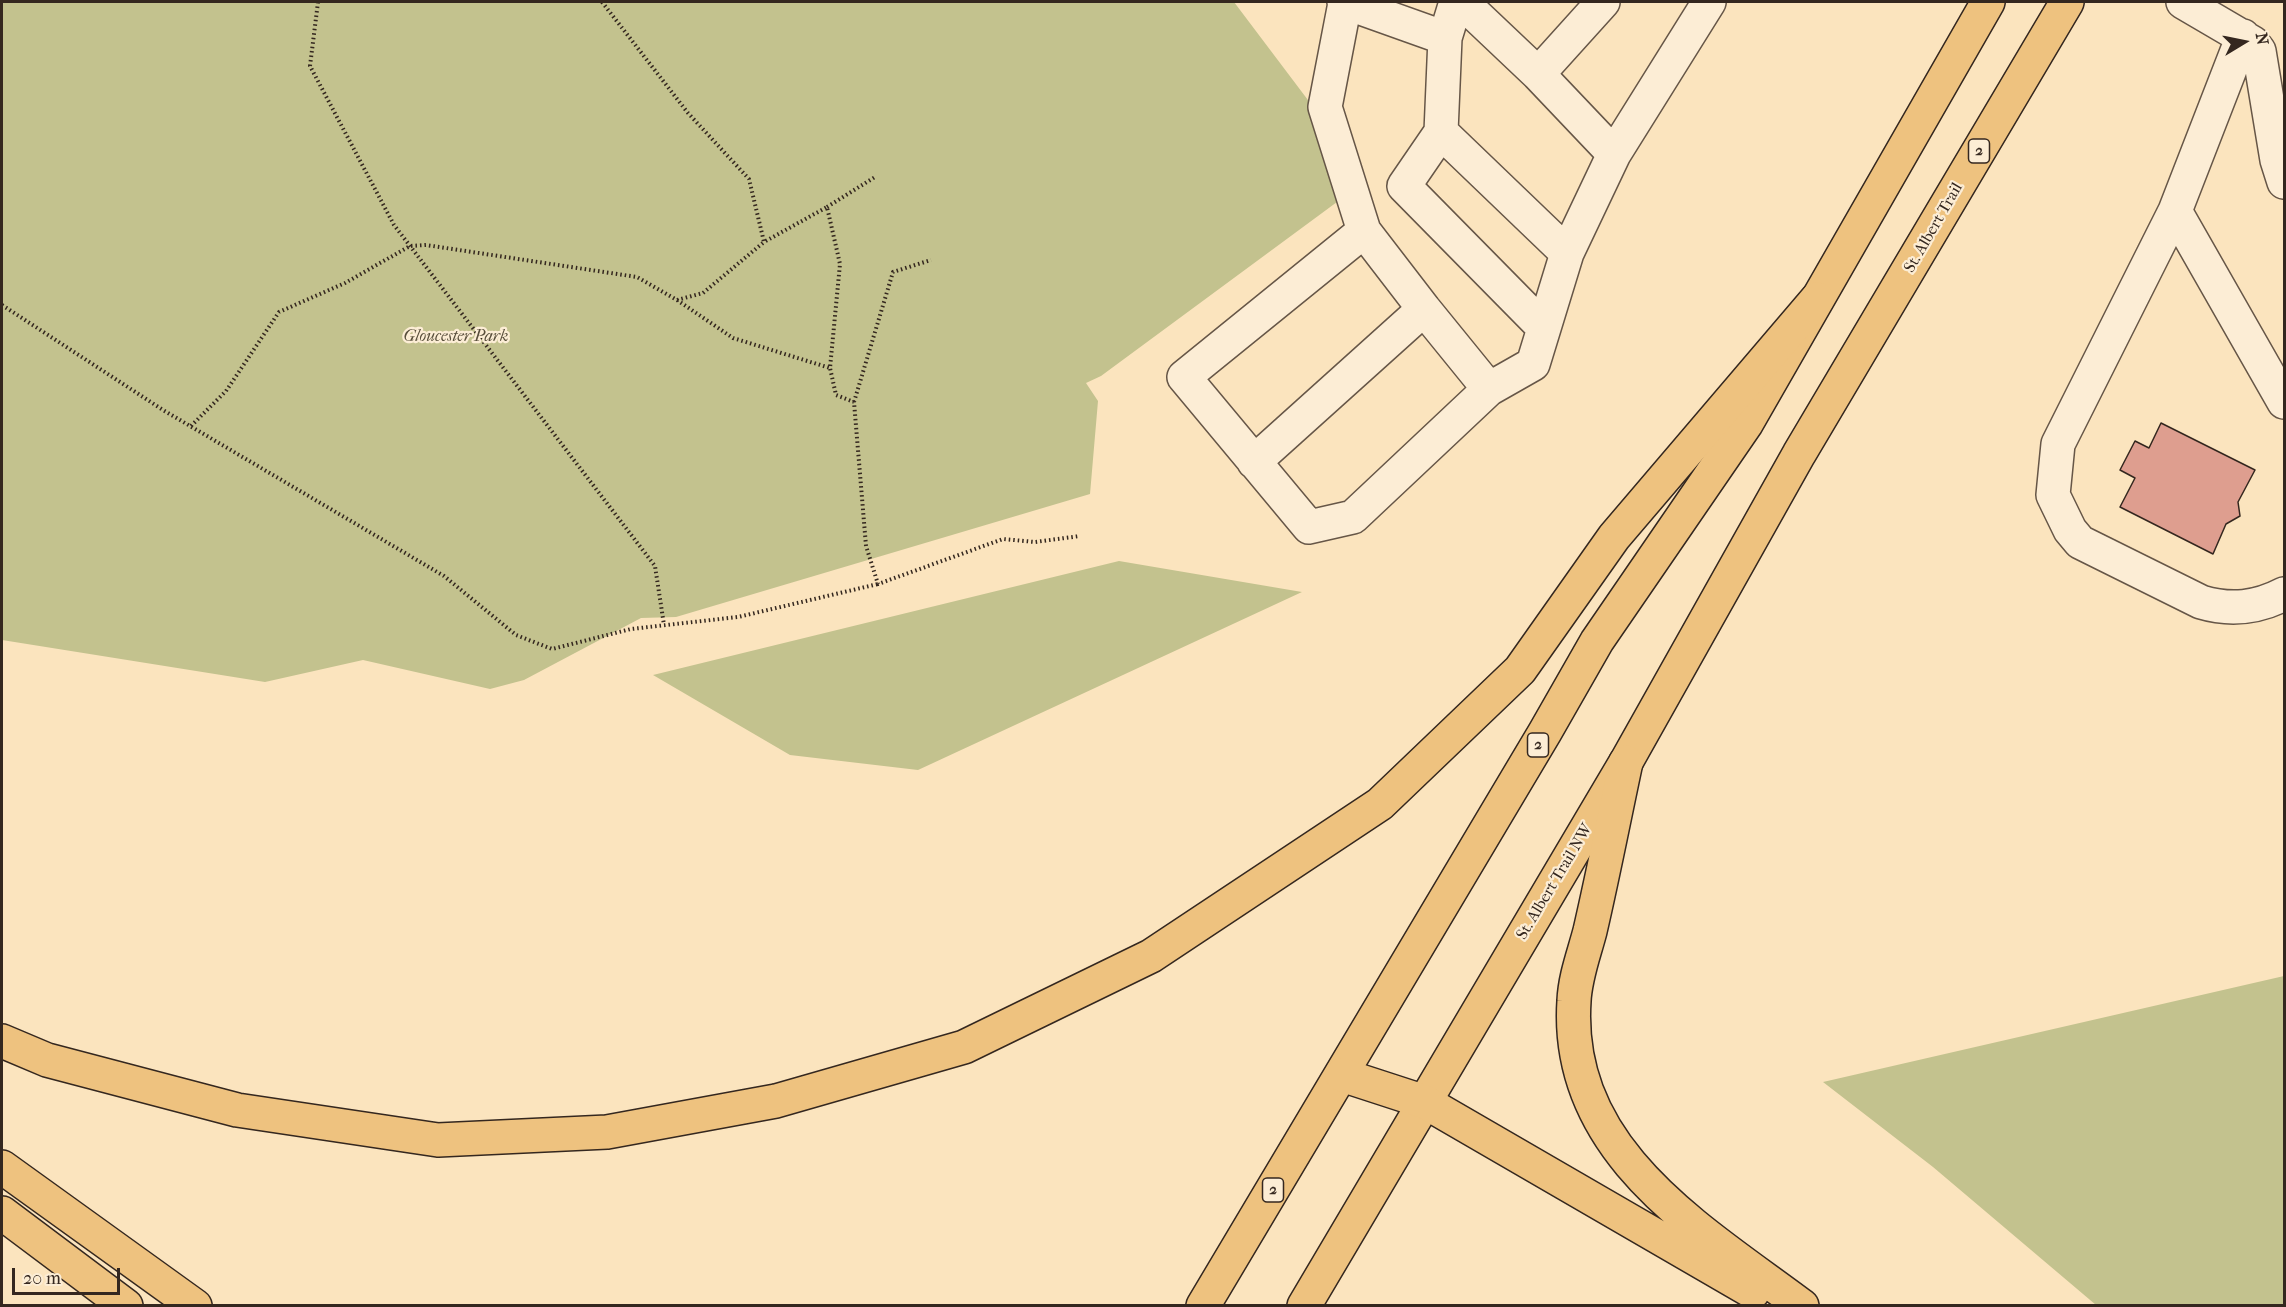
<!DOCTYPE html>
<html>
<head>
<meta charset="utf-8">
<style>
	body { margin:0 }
	#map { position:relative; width:2286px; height:1307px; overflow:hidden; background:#fbe4be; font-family:"IM FELL French Canon",serif }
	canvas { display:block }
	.frame { position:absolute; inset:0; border:3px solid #34271f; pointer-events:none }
	.north { position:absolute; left:2214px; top:12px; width:60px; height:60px; -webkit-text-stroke:4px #fcedd5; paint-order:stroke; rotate:80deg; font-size:16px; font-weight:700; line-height:24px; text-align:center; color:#34271f }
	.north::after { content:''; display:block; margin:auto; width:21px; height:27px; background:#34271f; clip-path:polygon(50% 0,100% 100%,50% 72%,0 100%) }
	.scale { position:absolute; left:12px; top:1268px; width:108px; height:27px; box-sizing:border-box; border:3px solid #34271f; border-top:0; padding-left:8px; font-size:18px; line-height:21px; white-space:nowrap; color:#34271f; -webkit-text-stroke:4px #fcedd5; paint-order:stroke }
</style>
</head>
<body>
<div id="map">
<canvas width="2286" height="1307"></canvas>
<div class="frame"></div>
<div class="north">N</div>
<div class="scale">20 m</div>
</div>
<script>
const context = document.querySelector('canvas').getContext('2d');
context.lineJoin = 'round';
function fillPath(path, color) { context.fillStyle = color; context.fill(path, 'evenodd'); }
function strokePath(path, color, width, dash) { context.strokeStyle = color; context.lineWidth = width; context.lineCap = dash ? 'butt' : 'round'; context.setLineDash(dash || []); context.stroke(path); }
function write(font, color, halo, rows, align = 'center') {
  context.font = font + ' "IM FELL French Canon",serif'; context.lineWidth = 4.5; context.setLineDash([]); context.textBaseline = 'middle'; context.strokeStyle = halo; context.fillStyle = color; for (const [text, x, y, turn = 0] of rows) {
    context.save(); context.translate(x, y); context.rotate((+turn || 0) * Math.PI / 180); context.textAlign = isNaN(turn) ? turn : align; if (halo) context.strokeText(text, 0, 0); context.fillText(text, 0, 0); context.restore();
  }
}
const green = new Path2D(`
	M2,2h1232l86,114 17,86 -236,174 -15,7 12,18 -8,93 -414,123 -35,1 -117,62 -34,9 -127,-29 -98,22 -263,-42z
	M1119,561l183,31 -384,178 -128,-15 -137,-80z
	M2284,976v329h-188l-163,-138 -110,-85z`);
const building = new Path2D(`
	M2161,423l94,47 -17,32 2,14 -14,8 -13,30 -93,-47 15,-29 -15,-8 15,-29 14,7z`);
const path = new Path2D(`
	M318,2l-8,64 84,159 261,341 9,59
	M602,2l86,111 61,66 15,63 63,-35 13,57 -10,104 6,27 18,7 12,144 12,38 125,-45 32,3 45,-6
	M827,207l48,-30
	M677,300l26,-7 61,-51
	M2,305l161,105 281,166 72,59 36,14 79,-20 107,-12 140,-33
	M854,402l39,-130 38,-12
	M191,426l35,-35 53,-79 66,-29 65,-37 16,-1 211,32 40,23 56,38 97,30`);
const minor = new Path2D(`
	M1344,2l101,36
	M1456,2l-11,36 -4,94 -37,54 140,142
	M1462,2l76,72 76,80 95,-152
	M2183,2l70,41 6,8 18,109 7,22
	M1345,3l-20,104 39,124
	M2243,36l-68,175 -117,233 -5,51 17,35 10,12 121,60c30,9 56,6 83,-8
	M1538,74l65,-72
	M1441,132l126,121
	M2175,211l109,191
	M1489,389l-65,-80 -60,-78 -180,146 125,150 44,-10 136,-128 44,-25 34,-111 47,-99
	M1254,462l170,-153`);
const major = new Path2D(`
	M1203,1306l342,-574 52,-91 149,-217 242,-422
	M1304,1306l322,-544 173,-308 268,-452`);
const highway = new Path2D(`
	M1626,762c-12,56 -23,113 -36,169 -6,23 -15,46 -16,70 -10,150 124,227 228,305
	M2,1041l45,19 190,50 201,30 169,-8 169,-31 188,-54 187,-91 229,-152 140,-134 94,-133 203,-238
	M1342,1075l83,27 328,190
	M2,1167l193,139
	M2,1213l124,93`);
const shields = [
	[1979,151,21],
	[1538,745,21],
	[1273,1190,21]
];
const shieldNames = [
	["2",1979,151],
	["2",1538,745],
	["2",1273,1190]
];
const streetNames = [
	["St. Albert Trail",1934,228,-60],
	["St. Albert Trail NW",1555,882,-59]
];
const parkNames = [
	["Gloucester Park",456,337]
];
fillPath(green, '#c3c28e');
fillPath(building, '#de9e8f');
strokePath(building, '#34271f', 1.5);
strokePath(minor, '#665647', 36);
strokePath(major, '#34271f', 36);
strokePath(highway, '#34271f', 36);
strokePath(path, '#34271f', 4, [1.5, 3]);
strokePath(minor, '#fcedd5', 33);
strokePath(major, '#eec27f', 33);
strokePath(highway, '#eec27f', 33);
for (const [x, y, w] of shields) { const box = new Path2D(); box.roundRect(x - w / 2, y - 12, w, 24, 4.5); context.fillStyle = '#fcedd5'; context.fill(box); strokePath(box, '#34271f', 1.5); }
write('bold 15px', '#34271f', null, shieldNames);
write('16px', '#34271f', '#fcedd5', streetNames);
write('italic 16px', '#584e3b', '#fcedd5', parkNames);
</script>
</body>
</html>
